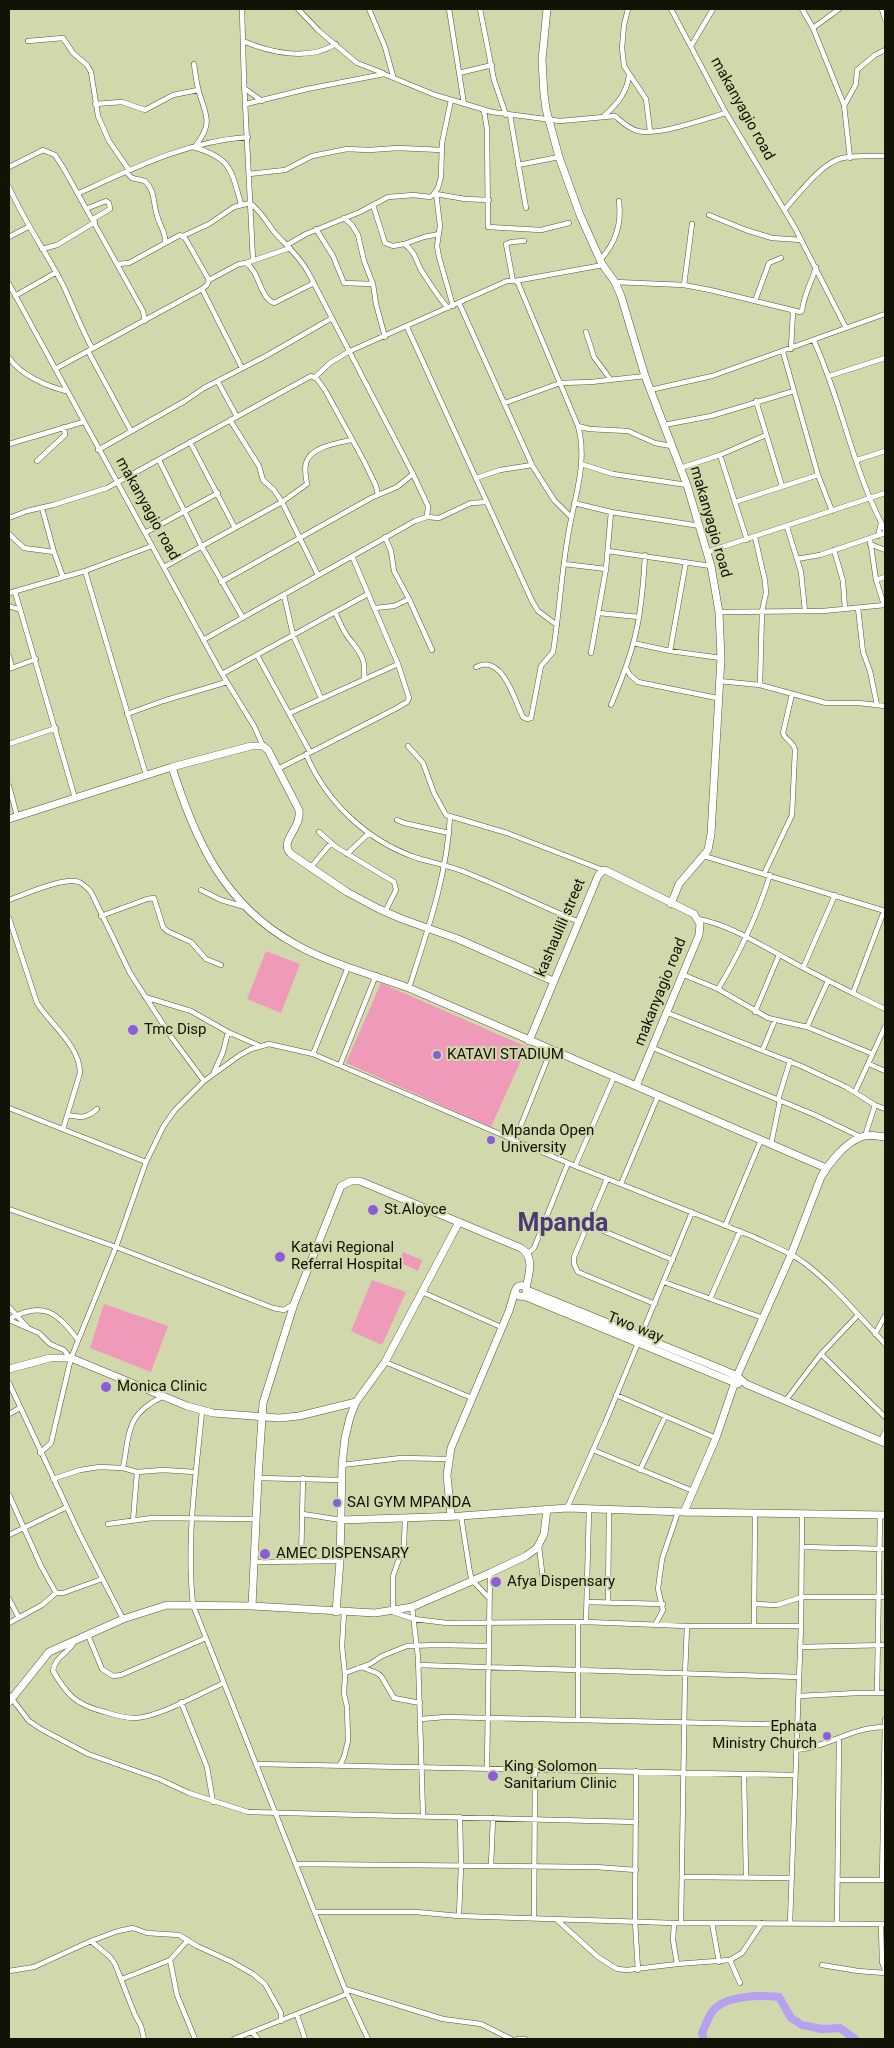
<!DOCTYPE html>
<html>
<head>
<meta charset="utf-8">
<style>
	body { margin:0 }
	#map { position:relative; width:894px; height:2048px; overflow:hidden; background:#d0d8ac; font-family:Roboto,sans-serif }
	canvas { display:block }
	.frame { position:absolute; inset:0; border:10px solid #111304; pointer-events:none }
</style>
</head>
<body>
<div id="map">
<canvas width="894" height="2048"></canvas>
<div class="frame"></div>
</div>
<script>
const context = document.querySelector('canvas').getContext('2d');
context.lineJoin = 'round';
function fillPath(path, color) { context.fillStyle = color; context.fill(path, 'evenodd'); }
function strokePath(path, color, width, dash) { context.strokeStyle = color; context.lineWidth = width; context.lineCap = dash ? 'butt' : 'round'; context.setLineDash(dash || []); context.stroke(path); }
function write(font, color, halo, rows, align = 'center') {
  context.font = font + ' Roboto,sans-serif'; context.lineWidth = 4; context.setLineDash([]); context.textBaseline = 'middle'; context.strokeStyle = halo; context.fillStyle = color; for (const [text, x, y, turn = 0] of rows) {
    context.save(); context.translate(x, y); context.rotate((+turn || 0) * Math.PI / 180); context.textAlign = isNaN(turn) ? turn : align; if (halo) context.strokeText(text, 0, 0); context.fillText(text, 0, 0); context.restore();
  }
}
const green = new Path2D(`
	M266,951l34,13 -19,49 -34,-14z
	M381,983l146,64 -36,80 -145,-64z
	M403,1252l19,8 -4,11 -19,-9z
	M372,1280l34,12 -24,53 -31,-14z
	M104,1304l64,22 -17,46 -61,-24z`);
const river = new Path2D(`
	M704,2039l-2,-6c3,-7 6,-15 10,-21 12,-17 48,-17 67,-15l12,21 11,7 20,4 18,-1 15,11`);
const street = new Path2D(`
	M242,9l2,73 9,178
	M298,9l21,22 38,32 26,10
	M369,9l16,38 8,29
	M449,9l15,95
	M480,9l14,71 12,35
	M628,9l-4,16 -2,23 2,18 22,33 4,32
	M671,9l55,104 69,115 51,100
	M802,9l11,19 31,77 6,53
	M882,9l3,10
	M813,28l26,-19
	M28,41l35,-3 10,15 14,12 4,7 7,44 11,25 20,29
	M243,41c28,12 66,20 93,3
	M691,46l22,-37
	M194,64c1,8 2,16 4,24 6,25 17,33 -2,57
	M459,73l33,-8
	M244,88l18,13
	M95,104l27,-2 23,8 28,-15 25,-5
	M246,104l61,-15 77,-15 51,21 57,17 68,9 55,-5c7,6 14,13 23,15 21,5 66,-12 88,-18
	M844,106l12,-22 1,-14 18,-15 10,-5
	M484,111l3,18 1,98 53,3 28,-7
	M510,115l16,93
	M604,116c13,-12 23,-23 25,-41
	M193,147c38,11 38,22 48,57
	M518,165l41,-8
	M9,167l34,-17 12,5 9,14 79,142 2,10
	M126,172l6,6 13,3c10,9 8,22 12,34 2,11 9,15 8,27
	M249,174l36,-4 27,-14 35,-7 22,1 29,-2 44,2
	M9,187c15,34 37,65 54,98 10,21 18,43 29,63
	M79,193c55,-25 109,-52 169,-56
	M436,193l4,33 -3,20 2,11 14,49
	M436,194l29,5 24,1
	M373,205l12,38 8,3 11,-2c12,7 12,19 19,29 8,12 15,24 25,35
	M88,208l18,-7 3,2 1,6 -17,10
	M784,210c15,-16 36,-46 58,-52 13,-3 30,-2 43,-2
	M709,215l37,15 26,8 29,2
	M344,218l8,7 6,10 6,26 9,23 3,20 9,33
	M316,229l17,27 11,27 29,1
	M183,236l26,-12 25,-17 16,-4c11,8 17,20 25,30 12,13 24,23 33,39l105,202 15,32 -1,11
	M9,237l19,-10
	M404,244l20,-7 15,-3
	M287,245l19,-11 54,-22 28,-15 26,-2 16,2 3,-2 5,-7 3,-11 1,-34 9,-43
	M42,249l15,-4 38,-23
	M600,260c16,-17 22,-36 19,-59
	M246,263l44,-15
	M209,280l30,-16 7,-1c14,9 13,34 28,40l40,-20
	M513,281l-7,-37 5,-2 13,-1
	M515,281l88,-16
	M615,282l69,3 26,5 90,22 2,-1c2,-17 9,-27 14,-44
	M9,284l213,390 32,52 9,20
	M684,285l8,-61
	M202,289l40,79
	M15,296l40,-23
	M755,301l14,-38 12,-5
	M459,303l73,162 22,35 17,17
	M407,327l125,274 6,10 19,14
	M586,332l8,25 17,23
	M814,341c28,61 39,130 71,189
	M791,349l2,-38
	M88,351l43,80
	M783,352l35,123 14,36
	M9,358c12,17 37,28 57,33
	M55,369l147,-80 5,-4 2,-5 -24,-42 -5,-3 -51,28 -12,1
	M829,376l56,-18
	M315,377l15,-14 18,-11 159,-71h8l3,2 60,143c11,38 -6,78 -11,116 -6,37 -8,73 -14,110l-12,14 -10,52 -4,1 -4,-2c-7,-14 -16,-45 -31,-51 -6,-3 -11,-1 -16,1
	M218,382l19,35
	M650,390l62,-14 173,-62
	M756,401l26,85
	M505,403l55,-20 31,-1 54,-6
	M230,420l29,46 4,14 11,10 8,12 36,73
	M664,425l47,-9 83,-25
	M578,426l11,3 39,2 27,12 16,3
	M190,442l45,86
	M9,444l74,-22
	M98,450l87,-49 19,-13 62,-32 66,-38
	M720,455l27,85
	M159,460l43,87 41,71
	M857,460l28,-9
	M37,461l28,-26 -1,-8
	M581,464l32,10 74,11
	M680,468l40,-13 46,-20
	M476,478l24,-8 32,-5
	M735,502l83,-27
	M574,503l37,9 89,14
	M42,508l12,44
	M9,518l18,-7 26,-6 54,-17 204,-112 6,3 8,11 39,71 12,25 2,9
	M787,527l14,45 4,39
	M145,533l73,-40
	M9,534l15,14 30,4 9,25
	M878,536l3,-13
	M385,537l6,14 3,20 15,28 23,51
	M755,537l10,44 1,12 -4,18 -2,74
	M870,539l6,41 8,25
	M870,544l15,6
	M834,550l9,31 2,28
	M608,551l103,15
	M707,552l178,-59
	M797,559l23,-4 65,-22
	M564,564l42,5
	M164,567l118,-65 25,-18c-1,-7 -3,-14 -1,-21 4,-16 31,-20 45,-23
	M85,571l61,204
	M876,580l9,-3
	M221,582l150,-84 26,-11 16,-13
	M15,592l60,206
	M9,593l76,-22 67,-25
	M284,595l9,40 28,63
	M9,606l11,4
	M375,608l19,-2 15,-7
	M858,608l5,44 7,19 7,34
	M335,612c4,8 7,17 13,25 12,16 18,20 16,42
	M719,612l104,-1 62,-6
	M599,613l40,4
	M203,640l212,-119 12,-4 12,1 32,-15 16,-1
	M633,643l37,8 51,7
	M670,651l16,-89
	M591,653l15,-84 5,-57
	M257,655l53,97
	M9,656l3,12
	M626,668l4,7 8,7 79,16
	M9,669l27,-10
	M222,674l146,-80
	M719,681l41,4 66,18h33l26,3
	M611,705c12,-29 23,-57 28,-88 3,-20 5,-41 6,-62
	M290,713l108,-49
	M127,714l36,-13 64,-19
	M9,744l47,-16
	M408,746l15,17 11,30 12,22 61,18 96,37
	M306,754c20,48 61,87 111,104 17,5 34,8 50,15 38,15 74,33 112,49
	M278,769l117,-60 12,-7 2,-4 -11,-34 -46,-108
	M9,786l8,30
	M397,820l7,3 45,10
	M319,832l17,15 58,35 2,8 -11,22
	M347,854l22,-21
	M704,856l181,55
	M311,867l20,-24
	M764,874l28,-59 3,-65c-1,-8 -10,-10 -12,-17l9,-39
	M201,890l20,10 24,7
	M9,900c16,-6 54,-23 70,-18 5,2 8,6 12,10l39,81 42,65 32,43
	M101,916l46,-17 7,-1 9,29 4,4 24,11 15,17 15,6
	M9,918l28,85c14,22 43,43 43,70l-17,56
	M698,919c33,6 62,26 91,41 32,18 64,33 96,49
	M803,968l32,-73
	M684,975l34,14 50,29 39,9 66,27
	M409,988c18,-56 38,-112 41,-171
	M718,989c22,-36 39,-73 52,-114
	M853,993l31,-82
	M145,997l46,14 37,21 32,14
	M755,1012l24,-57
	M668,1013l133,53 45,21 29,18 10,4
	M807,1027l21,-46
	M653,1048l162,67 46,22
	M763,1049l12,-29
	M313,1054l35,-87
	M869,1064l16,7
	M340,1065l36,-90
	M214,1072l9,-20 5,-20
	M855,1092l30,-65
	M778,1100l12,-39
	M9,1108l137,54
	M68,1115c14,3 19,3 29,-6
	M865,1136l10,-31
	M515,1140l36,-90
	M771,1144l9,-43
	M575,1166l39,-89
	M607,1179l-33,78v7l4,8 77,32
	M621,1184l37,-88
	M9,1209l107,38 157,61 11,2 8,-5
	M589,1225l84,35
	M725,1226l36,-86
	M528,1253l6,-5 34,-85
	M664,1282l99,36
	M422,1292l79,35
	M710,1299l30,-68
	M9,1307l19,21
	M9,1319c35,-19 48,-6 69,21
	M9,1320l30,13 11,11 14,6 6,8
	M875,1334l10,-18
	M821,1354l64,63
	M385,1362l87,36
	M9,1383l70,150 44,86
	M616,1395l100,43
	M786,1400l35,-46 37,-39
	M202,1411c-6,65 -16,129 -9,194l154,389 21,45
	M9,1414l11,-6
	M881,1441l4,-9
	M593,1450l100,41
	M40,1453l11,-10 20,-85 45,-111 30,-85 17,-35 12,-17 29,-29 36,-26 11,-6 18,-5 44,10 262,112 179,71c16,8 34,14 49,25 30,22 56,54 82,82
	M342,1465l59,-7 48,1
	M123,1468c7,-37 3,-54 41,-72
	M640,1470l25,-53
	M258,1478l83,2
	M53,1479l27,-9 19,-3 24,1 14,4 26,-2 32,2
	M9,1495l32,71 15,27 -14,12 -33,18
	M567,1508l38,-85 87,-211
	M303,1514l38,6
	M461,1516l9,57 2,7 16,17
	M405,1518l-1,27 -11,31v36l21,7 33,4 139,-1 101,4h114
	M133,1520l4,-48
	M108,1524l44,-6 105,1
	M9,1535l58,-28
	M539,1546l4,34
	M802,1547l83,2
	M255,1562l85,-1
	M301,1562l2,-84
	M56,1593h7l39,-14
	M9,1599l10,19
	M587,1602l76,2
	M608,1602l1,-93
	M754,1604l23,1 25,-8h83
	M412,1607l6,50 5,158
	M586,1622l3,-113
	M655,1625l8,-15 -5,-21 4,-30 16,-47
	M754,1626l1,-113
	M88,1635l14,34 11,7 8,-1 85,-37
	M74,1642c-6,12 -19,14 -21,29 14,24 23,34 52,41 9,3 20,6 30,6 25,-1 65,-25 89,-35
	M800,1647l85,-2
	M418,1665l381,12
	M361,1667l16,6 4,3 13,22 26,5
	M345,1673l25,-9 12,-8 25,-10 31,-1 51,1
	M877,1693l3,-178
	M9,1695l20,26 12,8 47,25 71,25 30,14 59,19 388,10
	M799,1696l59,-3h27
	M181,1702l26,65 6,35
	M421,1719l24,-2 353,8
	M578,1720v-98
	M796,1750c33,-3 55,-23 89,-23
	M257,1764l537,11
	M340,1765l4,-8 4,-16 -1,-34 -3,-13 1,-19 -3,-29 2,-34
	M487,1768l3,-195
	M636,1771l-1,150 3,49
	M744,1774l2,102
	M296,1864l300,3 40,3
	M491,1866l2,-48
	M683,1877l108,1
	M838,1880h47
	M882,1880l3,-160
	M315,1912h101l43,4 215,7 211,1
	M459,1916l2,-50 -1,-49
	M534,1918l1,-148
	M556,1919l42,38 19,12 10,1 50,-6 53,-4 12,-7 20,-30
	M674,1923l-1,17 4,24
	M681,1923l4,-249 2,-48
	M712,1923l7,39
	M790,1923l11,-297 1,-112
	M837,1924l2,-186
	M881,1924l1,38 3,8
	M91,1941l19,16 5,7 20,51 6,11 3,13
	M170,1960l7,35 18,44
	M730,1960l10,23
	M822,1965l36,6 27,2
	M9,1971l25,-4 57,-26 27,-10 15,-3 14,5 32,2 18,11 35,16 21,12 12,10 16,29v8
	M122,1979l48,-19 18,-20
	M345,1989l98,30 38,5 30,15
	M297,2015l8,24
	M252,2032l6,7
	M234,2039l113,-45
	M518,2039h7`);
const secondary = new Path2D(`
	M547,9l-5,51 2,34 2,15 13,48 21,58 22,49 13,18 6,14 24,80 42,109 24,81 8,46 2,46 -10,176 -3,16 -29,34 -8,20
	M172,767c23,73 52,138 123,177 35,20 76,30 114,44l417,180
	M9,819l163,-52 79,-21h12l5,4 31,60c3,19 -21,31 -8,44l56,38 32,17 23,10 56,20 95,42
	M529,1041l69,-165 5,-6 4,1 87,43 6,10 -1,11 -63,151
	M515.5 1291a5.5 5.5 0 1 1 11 0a5.5 5.5 0 1 1-11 0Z
	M527,1290l194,79 16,7 9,8 139,59
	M524,1296l214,88
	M9,1369l41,-11h21l116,48 26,7 66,5 20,-2 57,-14
	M684,1512l32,-74 21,-62 54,-121 30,-78c8,-14 24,-34 40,-40 8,-3 16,-1 24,0
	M451,1516l-4,-41 4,-27 58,-137 6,-20
	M341,1520l120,-4 106,-8 117,4 201,3
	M252,1606l6,-128 5,-75 31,-99 47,-118 10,-5h9l161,67c14,9 8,26 5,40
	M336,1612l4,-51 2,-96 3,-27 5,-21 6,-15 29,-40 74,-140
	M9,1702l40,-50 74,-33 44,-14 85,1 123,7 37,-6 78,-34 36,-17 11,-8 7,-14 3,-25`);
const markers = [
	[133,1030,6,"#885fd9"],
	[437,1055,5,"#885fd9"],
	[491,1140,5,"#885fd9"],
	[373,1210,6,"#885fd9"],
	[280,1257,6,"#885fd9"],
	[106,1387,6,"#885fd9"],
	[337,1503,5,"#885fd9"],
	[265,1554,6,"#885fd9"],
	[496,1582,6,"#885fd9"],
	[827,1736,5,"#885fd9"],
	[493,1776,6,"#885fd9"]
];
const streetNames = [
	["makanyagio road",742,109,61],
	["makanyagio road",147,509,61],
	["makanyagio road",710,522,74],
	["kashaulili street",561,928,-67],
	["makanyagio road",661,992,-68],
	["Two way",635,1328,22]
];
const poiNames = [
	["Tmc Disp",144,1030],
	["KATAVI STADIUM",447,1055],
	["Mpanda Open",501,1131],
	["University",501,1148],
	["St.Aloyce",384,1210],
	["Katavi Regional",291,1248],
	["Referral Hospital",291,1265],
	["Monica Clinic",117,1387],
	["SAI GYM MPANDA",347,1503],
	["AMEC DISPENSARY",276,1554],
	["Afya Dispensary",507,1582],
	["Ephata",817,1727,"right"],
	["Ministry Church",817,1744,"right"],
	["King Solomon",504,1767],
	["Sanitarium Clinic",504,1784]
];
const townNames = [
	["Mpanda",563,1225]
];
fillPath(green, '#f09aba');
strokePath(river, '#b6a1f1', 8);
strokePath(street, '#535932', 5.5);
strokePath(secondary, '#535932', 8);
strokePath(street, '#fff', 4.5);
strokePath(secondary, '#fff', 7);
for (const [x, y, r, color] of markers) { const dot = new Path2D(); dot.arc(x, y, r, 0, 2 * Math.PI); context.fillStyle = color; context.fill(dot); strokePath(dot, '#d0d8ac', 2); }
write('15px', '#111304', '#d0d8ac', streetNames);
write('15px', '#111304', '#d0d8ac', poiNames, 'left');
write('bold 25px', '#4c3976', '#d0d8ac', townNames);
</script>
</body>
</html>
